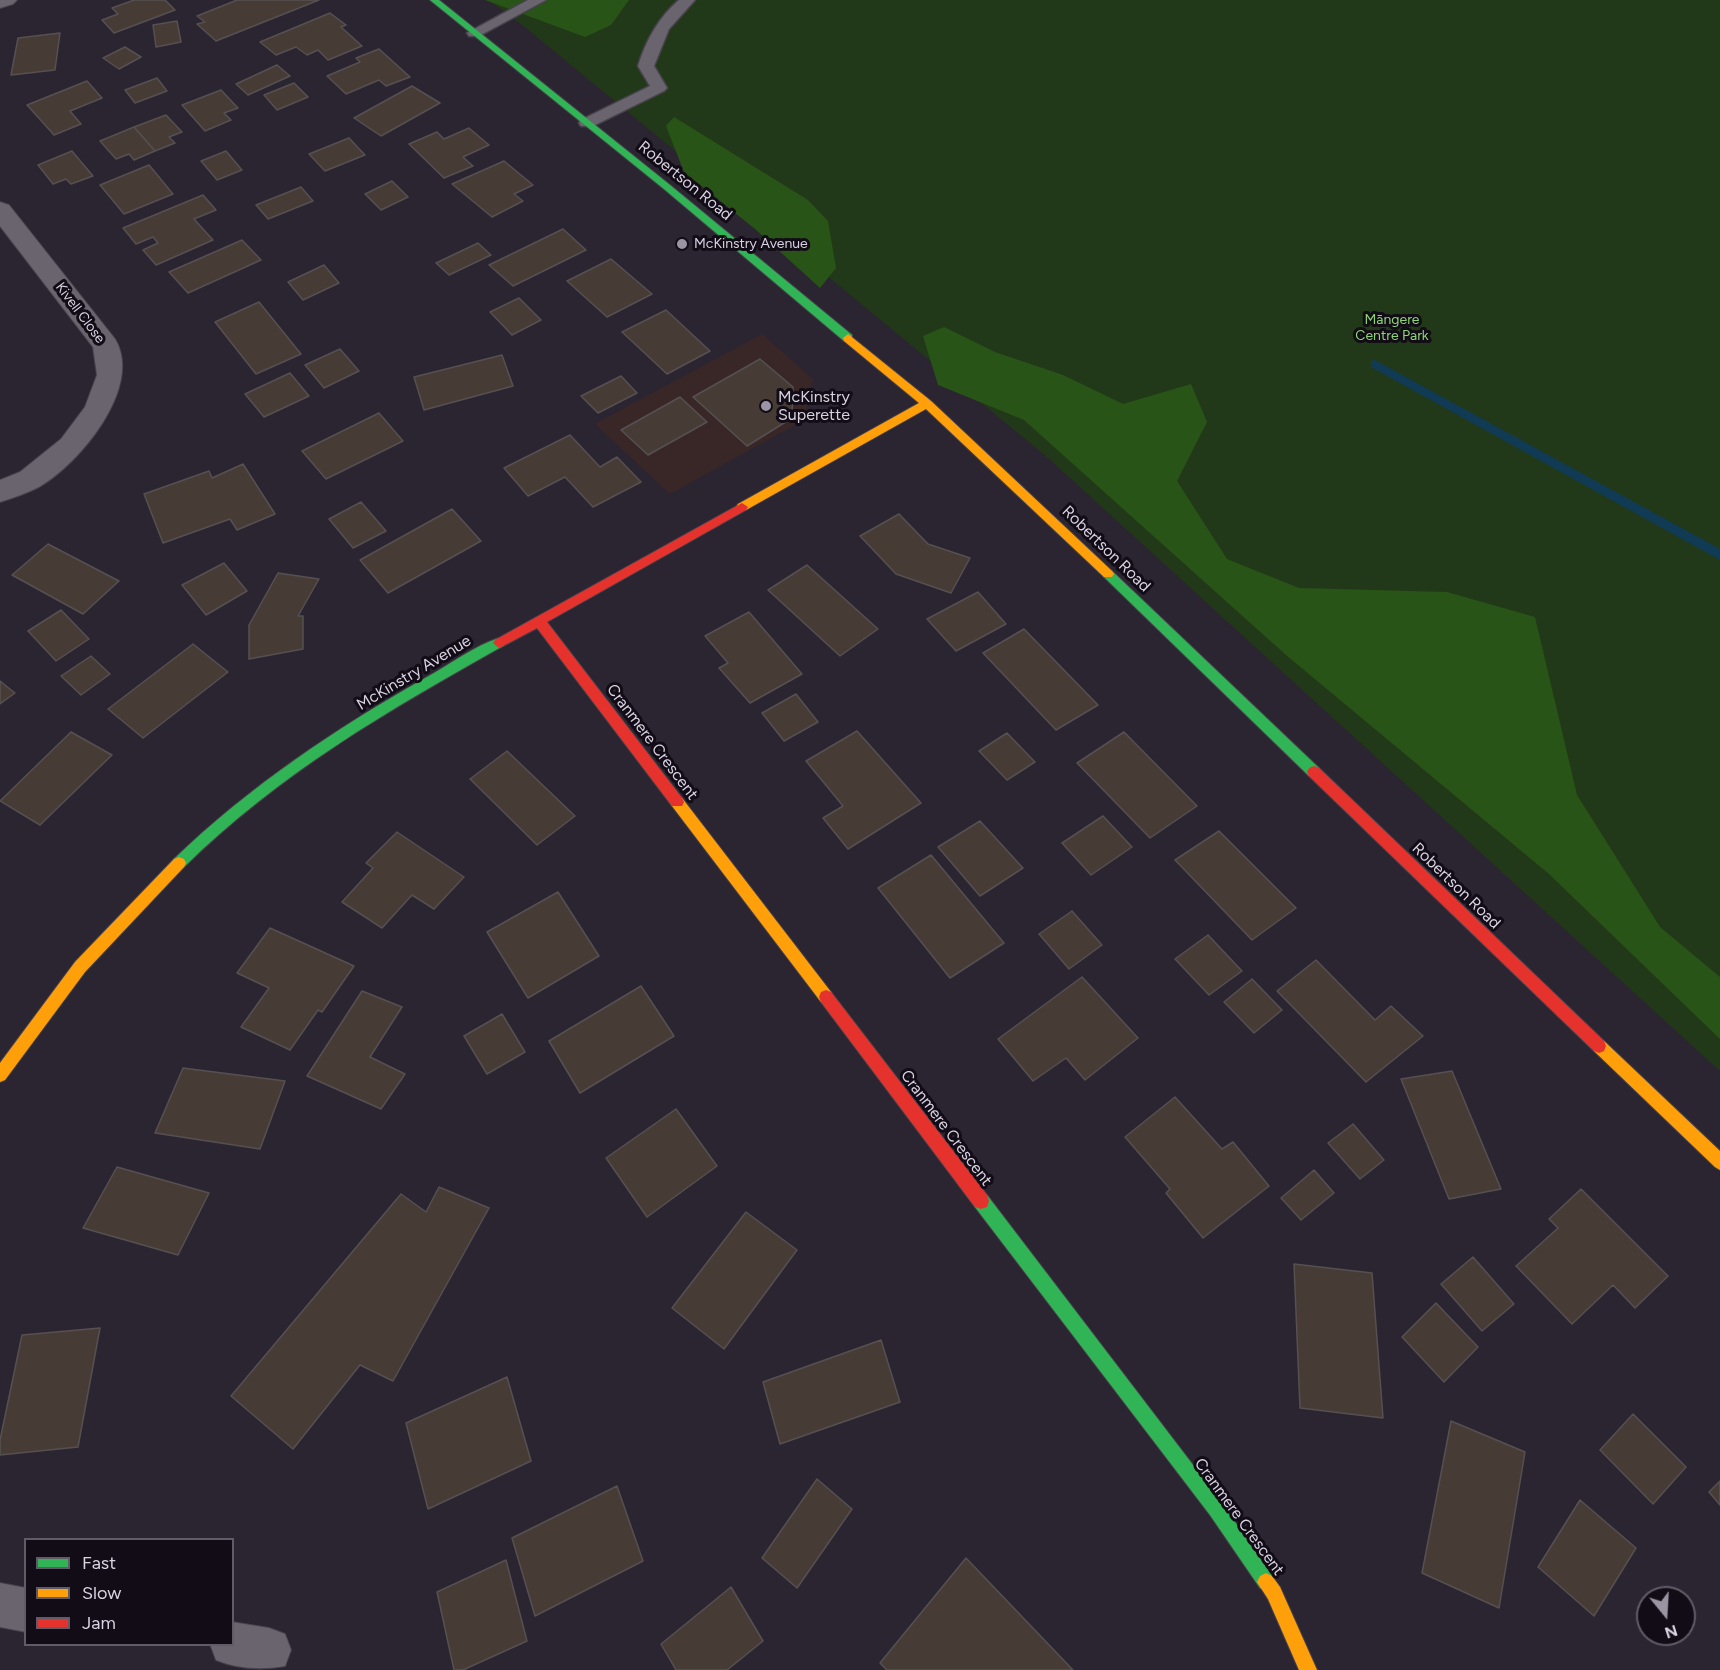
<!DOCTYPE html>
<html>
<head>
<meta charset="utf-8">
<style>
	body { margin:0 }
	#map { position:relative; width:1720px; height:1670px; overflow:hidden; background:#2b2531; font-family:Figtree,sans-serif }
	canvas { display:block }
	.legend { position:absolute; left:24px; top:1538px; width:210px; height:108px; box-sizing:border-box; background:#110c16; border:2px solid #615b67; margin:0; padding:8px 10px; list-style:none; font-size:18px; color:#d8d2e1 }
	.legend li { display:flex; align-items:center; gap:12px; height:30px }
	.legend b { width:30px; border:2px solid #615b67 }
	.north { position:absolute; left:1636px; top:1586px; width:60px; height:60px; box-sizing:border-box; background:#110c16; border:2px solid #615b67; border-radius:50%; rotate:162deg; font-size:16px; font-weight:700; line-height:24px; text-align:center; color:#d8d2e1 }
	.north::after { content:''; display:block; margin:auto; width:21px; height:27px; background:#9b95a3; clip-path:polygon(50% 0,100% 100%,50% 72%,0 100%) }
</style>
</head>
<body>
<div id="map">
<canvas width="1720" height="1670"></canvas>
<ul class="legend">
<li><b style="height:8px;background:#30b455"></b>Fast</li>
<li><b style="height:8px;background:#ff9f0a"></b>Slow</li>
<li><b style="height:8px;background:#e5322d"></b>Jam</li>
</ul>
<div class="north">N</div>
</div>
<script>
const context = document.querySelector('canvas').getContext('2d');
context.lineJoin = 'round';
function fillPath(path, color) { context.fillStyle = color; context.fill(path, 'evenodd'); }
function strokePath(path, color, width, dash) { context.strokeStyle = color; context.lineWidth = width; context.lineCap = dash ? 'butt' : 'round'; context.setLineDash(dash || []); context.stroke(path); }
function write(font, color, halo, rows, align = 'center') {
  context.font = font + ' Figtree,sans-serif'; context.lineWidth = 6; context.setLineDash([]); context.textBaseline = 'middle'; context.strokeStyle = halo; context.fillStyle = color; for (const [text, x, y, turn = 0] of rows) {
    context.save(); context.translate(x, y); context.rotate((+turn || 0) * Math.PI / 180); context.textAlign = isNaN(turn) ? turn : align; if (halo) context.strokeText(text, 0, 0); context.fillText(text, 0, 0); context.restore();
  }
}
const commercial = new Path2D(`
	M762,334l51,45 -9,41 -134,74 -75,-70z`);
const green = new Path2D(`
	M489,0h1231v1071l-673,-614 -521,-429z`);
const forest = new Path2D(`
	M485,0h144l-18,25 -26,12z
	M674,117l134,83 20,21 8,47 -16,20 -65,-59 -71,-57 -18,-46z
	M944,327l51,25 68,23 60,29 68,-20 16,38 -30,59 50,78 72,29 148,4 88,25 42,178 83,132 60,50v62l-171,-165 -263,-219 -262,-235 -86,-35 -15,-49z`);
const stream = new Path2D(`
	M1375,360l345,189v11l-349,-193v-6z`);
const building = new Path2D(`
	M134,0h31l10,10 -61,23 -12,-13 16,-6 -6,-6z
	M237,0h82l-103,41 -19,-17 8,-2 -8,-6z
	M330,13l16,12 -5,2 21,19 -34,14 -10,-10 -11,5 -11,-8 -20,8 -16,-13z
	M177,21l4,21 -25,5 -3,-22z
	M60,33l-5,37 -44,5 7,-37z
	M125,47l16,10 -22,12 -16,-11z
	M379,49l31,28 -24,9 -7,-6 -33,14 -19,-18 33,-14 -4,-4z
	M277,65l13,11 -42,19 -12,-11z
	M157,78l10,13 -32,12 -10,-13z
	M87,81l15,17 -32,13 11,13 -27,11 -27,-30z
	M294,83l14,14 -31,13 -13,-15z
	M412,86l28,17 -59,33 -27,-18z
	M221,90l17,18 -14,5 7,7 -26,11 -23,-26z
	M166,115l16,17 -13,5 6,6 -20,8 -21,-24z
	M134,127l21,24 -21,9 -5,-6 -13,5 -16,-18z
	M469,128l20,17 -26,12 10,9 -29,12 -35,-34 28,-12 7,7z
	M349,138l16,17 -40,16 -16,-17z
	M72,151l21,25 -22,8 -5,-5 -13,5 -15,-19z
	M226,151l16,19 -25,10 -16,-19z
	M504,161l29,24 -19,9 9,7 -31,16 -40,-33z
	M149,165l24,29 -49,20 -24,-29z
	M392,181l16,16 -27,13 -16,-16z
	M301,187l12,14 -45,18 -12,-14z
	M203,195l13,15 -22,9 19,21 -57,25 -13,-15 15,-7 -5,-6 -17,7 -13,-16z
	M563,229l23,21 -73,36 -24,-21z
	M242,240l19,20 -73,33 -19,-21z
	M478,243l13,12 -42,20 -13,-12z
	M611,259l41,35 -45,23 -40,-36z
	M324,265l15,18 -36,17 -15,-18z
	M519,298l22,22 -29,15 -22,-23z
	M259,302l42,52 -45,20 -41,-52z
	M666,310l44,41 -43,23 -45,-42z
	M340,349l19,22 -35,17 -19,-23z
	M502,355l11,31 -89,24 -10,-33z
	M760,359l33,28 -1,31 -45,28 -54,-49z
	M290,373l19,23 -45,21 -19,-23z
	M621,376l16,17 -39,20 -17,-17z
	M680,397l27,25 -59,33 -27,-25z
	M379,413l24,28 -77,38 -24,-28z
	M570,435l30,32 17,-10 24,25 -48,25 -28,-30 -37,19 -24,-28z
	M243,464l32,50 -38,16 -7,-11 -67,24 -19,-49 65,-23 3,7z
	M361,502l25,29 -33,17 -24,-29z
	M452,509l29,32 -93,52 -28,-33z
	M899,514l29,30 42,14 -19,35 -55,-19 -36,-38z
	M48,544l71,37 -36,33 -71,-39z
	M224,563l23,28 -41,24 -24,-30z
	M807,565l71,64 -38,27 -72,-66z
	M278,573l41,6 -21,37h5v33l-54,10v-34z
	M978,592l28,32 -50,27 -29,-32z
	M61,610l28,29 -33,22 -28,-30z
	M749,612l53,62 -52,29 -31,-35 9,-5 -23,-27z
	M1024,629l74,76 -42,25 -73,-77z
	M193,644l35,28 -85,66 -35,-29z
	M91,656l19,18 -29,21 -20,-19z
	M0,681l15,12 -15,11z
	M796,694l22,28 -34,19 -22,-28z
	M857,731l64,72 -73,46 -25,-31 20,-12 -37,-45z
	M71,732l41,23 -72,70 -40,-24z
	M1124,732l73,74 -47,32 -73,-75z
	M1007,733l28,29 -28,18 -28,-29z
	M507,751l68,65 -38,29 -67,-66z
	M1103,816l29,31 -41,28 -29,-32z
	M980,821l43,47 -43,28 -42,-49z
	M1219,831l77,77 -44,32 -77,-80z
	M397,832l67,45 -30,32 -22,-14 -30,33 -40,-26 31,-34 -7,-5z
	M931,855l73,88 -54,35 -72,-90z
	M558,892l41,64 -71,42 -41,-66z
	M1072,911l30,34 -33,24 -30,-35z
	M270,928l84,38 -32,46 -4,-2 -28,40 -49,-23 28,-39 -32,-15z
	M1208,935l34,36 -33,24 -34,-36z
	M1316,960l59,60 16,-14 32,30 -57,46 -89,-91z
	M1082,977l56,61 -53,42 -19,-22 -33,23 -35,-42z
	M1252,979l30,31 -28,23 -30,-31z
	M641,986l33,50 -94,57 -31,-52z
	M362,991l40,16 -32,50 35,17 -24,35 -74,-33z
	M502,1014l23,38 -38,22 -23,-38z
	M183,1068l102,13 -25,68 -105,-16z
	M1452,1071l49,118 -52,10 -48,-120z
	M1175,1097l47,52 11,-7 36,44 -66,52 -37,-45 4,-4 -45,-52z
	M676,1109l41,57 -70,51 -41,-59z
	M1353,1124l31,36 -24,19 -32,-36z
	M117,1167l92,26 -31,62 -95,-27z
	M1314,1170l20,23 -33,27 -20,-22z
	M439,1187l50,21 -96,173 -33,-16 -67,84 -62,-53 170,-202 25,18z
	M1581,1189l87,87 -33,32 -22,-23 -41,39 -56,-58 42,-38 -9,-9z
	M746,1212l51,38 -73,99 -52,-41z
	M1473,1257l41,47 -32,27 -41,-47z
	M1294,1264l78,9 11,145 -83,-10z
	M1436,1303l42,44 -34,35 -42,-45z
	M100,1328l-22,119 -78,8v-15l22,-105z
	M881,1340l19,62 -120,42 -17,-62z
	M507,1377l24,84 -103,48 -22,-86z
	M1633,1414l53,53 -33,37 -53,-54z
	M1451,1421l74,31 -26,156 -77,-35z
	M817,1479l35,30 -55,79 -35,-30z
	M1720,1481v24l-11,-13z
	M617,1486l26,75 -108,55 -23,-78z
	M1580,1500l56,48 -42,68 -56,-49z
	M966,1558l107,112h-186l-7,-7z
	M506,1560l21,81 -64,29h-9l-17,-78z
	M731,1587l32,54 -36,29h-51l-15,-26z`);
const lane = new Path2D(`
	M528,0h18l-67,36h-10l-2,-3z
	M679,0h16l-26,29 -15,37 13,22 -3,3 -71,35h-12l-2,-3 2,-3 69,-34 -12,-20c8,-26 21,-49 41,-66z`);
const street = new Path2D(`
	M0,0h17l-4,4 -13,4z
	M0,202l9,3 106,134c29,48 -36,125 -76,148 -12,6 -26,11 -39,15v-22l20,-8 41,-33 24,-32 12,-32 -4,-28 -93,-121z
	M0,1583l26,5v44l-26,-5z
	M232,1622l37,6 16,6 6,16 -6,16c-22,4 -47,3 -69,-6l-6,-16h22z`);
const fast = new Path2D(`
	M430,0h9l231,185 182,150v6h-8l-180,-152z
	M1108,569l4,2 207,197 2,4 -2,4h-10l-205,-199 -2,-3z
	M499,638l4,2 2,3 -2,3c-117,66 -222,126 -319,221l-5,2 -5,-2 -2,-4 2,-4c76,-73 161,-130 253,-182 22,-12 47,-31 72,-39z
	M981,1193l6,2 235,308 50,73 3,6 -3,6 -6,3 -6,-3 -50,-73 -235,-308 -2,-6 2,-6z`);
const slow = new Path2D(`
	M848,334l83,67 181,170 2,3 -2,3h-8l-178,-168 -180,101h-8l-2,-3 2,-3 181,-101 -75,-62 -1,-3z
	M677,796l5,2 149,194 2,5 -2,5 -5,2 -5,-2 -149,-196 -2,-4 2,-4z
	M179,857l5,2 2,4 -2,4 -99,105 -80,108 -5,2v-19l75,-101 99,-103z
	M1599,1039l5,2 116,110v19l-5,-3 -121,-116 -2,-5 2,-5z
	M1266,1573l6,3 8,11 37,83h-18l-31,-71 -11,-17 3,-6z`);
const jam = new Path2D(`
	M742,503l6,4 -2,3 -199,112 135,176 2,4 -2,4h-10l-135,-178 -34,18 -4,2 -6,-5 2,-3z
	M1314,766l5,2 285,273 2,5 -2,5 -5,2 -5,-2 -285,-275 -2,-4 2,-4z
	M826,990l5,2 156,203 2,6 -2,6 -6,2 -6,-2 -154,-205 -2,-5 2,-5z`);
const markers = [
	[682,244,6,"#9b95a3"],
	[766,406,6,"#9b95a3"]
];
const farPoinames = [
	["McKinstry Avenue",694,244]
];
const farStreetnames = [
	["Kivell Close",80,313,53]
];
const farParknames = [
	["Māngere",1392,320],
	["Centre Park",1392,336]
];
const streetNames = [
	["Robertson Road",685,181,39],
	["Robertson Road",1106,549,44],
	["McKinstry Avenue",414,673,-31],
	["Cranmere Crescent",652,742,53],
	["Robertson Road",1456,886,44],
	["Cranmere Crescent",946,1128,53],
	["Cranmere Crescent",1239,1517,54]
];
const poiNames = [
	["McKinstry",778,397],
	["Superette",778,415]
];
fillPath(commercial, '#392727');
fillPath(green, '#213918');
fillPath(forest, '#295417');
fillPath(stream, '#113b55');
fillPath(building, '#473c35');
strokePath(building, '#565052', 1.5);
strokePath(lane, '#47424c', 3);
strokePath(street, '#47424c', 2);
strokePath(fast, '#47424c', 2);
strokePath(slow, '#47424c', 2);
strokePath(jam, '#47424c', 2);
fillPath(lane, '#69646e');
fillPath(street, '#69646e');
fillPath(fast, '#30b455');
fillPath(slow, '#ff9f0a');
fillPath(jam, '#e5322d');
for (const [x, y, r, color] of markers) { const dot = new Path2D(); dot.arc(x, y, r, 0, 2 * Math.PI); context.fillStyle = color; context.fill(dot); strokePath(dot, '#110c16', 2); }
write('14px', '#d8d2e1', '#110c16', farPoinames, 'left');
write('14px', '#d8d2e1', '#110c16', farStreetnames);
write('14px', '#8ed475', '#110c16', farParknames);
write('16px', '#d8d2e1', '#110c16', streetNames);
write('16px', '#d8d2e1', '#110c16', poiNames, 'left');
</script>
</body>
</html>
